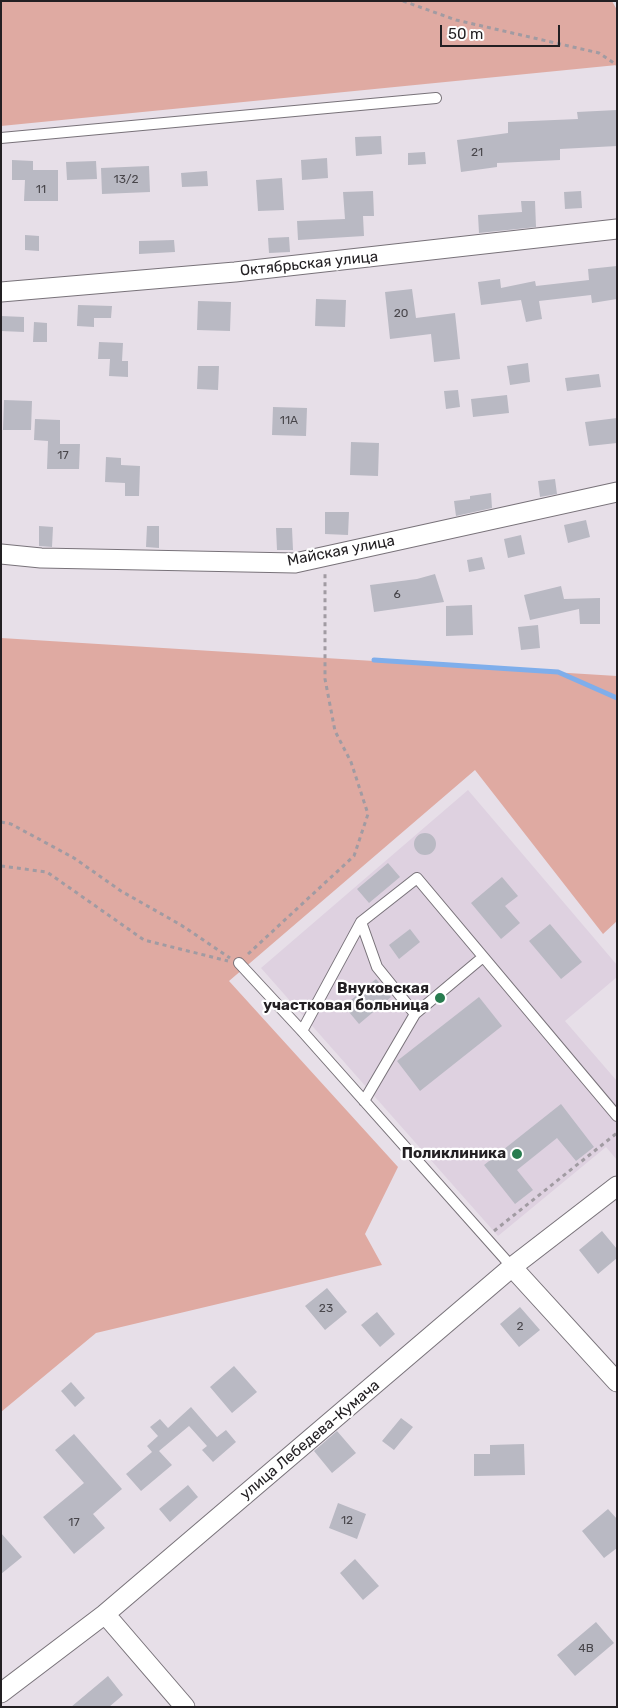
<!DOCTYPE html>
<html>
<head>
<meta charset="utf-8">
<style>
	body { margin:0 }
	#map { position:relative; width:618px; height:1708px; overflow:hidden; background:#e7dfe8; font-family:Rubik,sans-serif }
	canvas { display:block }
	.frame { position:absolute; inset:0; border:2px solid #232023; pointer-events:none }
	.scale { position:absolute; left:440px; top:25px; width:120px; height:22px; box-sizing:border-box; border:2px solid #232023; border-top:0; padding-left:6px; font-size:15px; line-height:18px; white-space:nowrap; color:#232023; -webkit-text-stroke:4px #fff; paint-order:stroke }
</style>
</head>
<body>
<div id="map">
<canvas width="618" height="1708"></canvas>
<div class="frame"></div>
<div class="scale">50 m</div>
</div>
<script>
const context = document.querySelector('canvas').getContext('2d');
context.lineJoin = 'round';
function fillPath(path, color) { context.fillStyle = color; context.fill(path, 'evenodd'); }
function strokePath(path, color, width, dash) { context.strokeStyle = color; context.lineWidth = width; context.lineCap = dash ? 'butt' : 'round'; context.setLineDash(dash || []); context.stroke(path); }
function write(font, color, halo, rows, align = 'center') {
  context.font = font + ' Rubik,sans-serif'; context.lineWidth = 4.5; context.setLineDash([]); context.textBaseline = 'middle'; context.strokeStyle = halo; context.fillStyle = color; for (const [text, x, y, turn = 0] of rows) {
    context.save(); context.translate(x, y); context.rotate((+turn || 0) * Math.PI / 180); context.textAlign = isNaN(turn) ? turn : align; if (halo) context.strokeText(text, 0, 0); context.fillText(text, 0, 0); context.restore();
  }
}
const built = new Path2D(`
	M468,790l149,175v12l-52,44 52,60v79l-11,-13 -108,89 -237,-268z`);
const green = new Path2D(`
	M1,1h611l5,9v55l-616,61z
	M1,638l616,38v245l-14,13 -128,-164 -246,211 169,186 -33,67 17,31 -286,68 -95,79z`);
const stream = new Path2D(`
	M374,660l184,12 59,26`);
const building = new Path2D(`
	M617,110v36l-57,3v11l-63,3v4l-36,5 -4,-32 51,-7v-11l70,-3 -1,-7z
	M381,136l1,18 -26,2 -1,-19z
	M425,152l1,12 -18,1v-12z
	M327,158l1,20 -26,2 -1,-20z
	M12,160l21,1v9h25v31h-34l1,-21h-13z
	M96,161l1,18 -30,1 -1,-18z
	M149,166l1,26 -48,2 -1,-26z
	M207,171l1,15 -26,1 -1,-14z
	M282,178l2,32 -26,1 -2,-31z
	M373,191l1,25h-11l1,20 -66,4 -1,-19 48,-2 -2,-27z
	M581,191l1,17 -17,1 -1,-17z
	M521,201h14l1,26 -57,6 -1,-18 44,-3z
	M25,235l14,1v15l-14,-1z
	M289,237l1,15 -21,1 -1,-15z
	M174,240l1,12 -36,2v-13z
	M617,266v33l-25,4 -1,-8 -52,6 3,18 -16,3 -5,-22 -40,5 -3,-23 22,-3 1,9 34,-7 1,5 53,-6 -1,-11z
	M412,289l4,29 39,-5 5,46 -26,3 -3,-28 -41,5 -5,-47z
	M316,299l30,1 -1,27 -30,-1z
	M198,301l33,1 -1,29 -33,-1z
	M78,305l34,1 -1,12h-17v9l-17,-1z
	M1,316l23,1v15l-23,-1z
	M34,322l13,1v19h-14z
	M99,342l24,1 -1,18h6v16l-19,-1 1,-17h-12z
	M528,363l2,19 -20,3 -3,-19z
	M198,366h21l-1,24 -21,-1z
	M599,374l2,13 -34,4 -2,-13z
	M458,390l2,17 -14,2 -2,-18z
	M507,395l2,18 -36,4 -2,-18z
	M4,400l28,1 -1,29h-28z
	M273,407l34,1 -1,28 -34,-1z
	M617,418v25l-28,3 -4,-24z
	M35,419l25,1v24h20l-1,25h-32l1,-28 -14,-1z
	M351,442l28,1 -1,33 -28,-1z
	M106,457l15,1v7l19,1 -1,30h-14v-13l-20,-1z
	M555,479l2,15 -17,3 -2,-16z
	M491,493l1,15 -36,8 -2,-15 16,-2v-3z
	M325,512h24l-1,23 -23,-1z
	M586,520l4,17 -22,6 -4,-18z
	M39,526l14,1 -1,20 -13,-1z
	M147,526h12v22l-13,-1z
	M276,528h16l1,22h-16z
	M521,535l4,19 -17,4 -4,-19z
	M482,557l3,12 -16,3 -2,-12z
	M435,574l9,28 -70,10 -4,-27 47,-6z
	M561,586l3,13 36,-1v26h-20l-1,-15 -49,11 -6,-25z
	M472,605l1,30 -27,1v-30z
	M538,625l2,23 -19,2 -3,-23z
	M414 844a11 11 0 1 1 22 0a11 11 0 1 1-22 0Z
	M388,863l12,14 -31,26 -12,-14z
	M502,877l16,19 -13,10 15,17 -19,16 -30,-36z
	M550,924l32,38 -21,17 -32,-38z
	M410,929l10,13 -21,17 -10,-14z
	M376,979l15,18 -32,27 -15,-18z
	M479,997l23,29 -82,65 -23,-30z
	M561,1104l33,43 -18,14 -19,-23 -40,32 16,20 -18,14 -31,-39z
	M602,1231l15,18v9l-19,16 -19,-24z
	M327,1288l20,24 -22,18 -20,-24z
	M520,1307l20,23 -21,17 -19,-23z
	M377,1312l18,22 -15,13 -19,-22z
	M234,1366l23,26 -25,21 -22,-26z
	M71,1382l14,16 -10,9 -14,-16z
	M191,1407l26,30 9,-7 10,12 -23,20 -11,-12 5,-4 -18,-20 -30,25 13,14 -31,26 -15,-17 26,-22 -5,-6 11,-10 -8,-9 10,-8 8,9z
	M401,1418l12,9 -19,23 -12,-9z
	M337,1431l19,22 -24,20 -18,-22z
	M74,1434l48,55 -29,25 12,14 -31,26 -31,-37 41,-34 -29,-33z
	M524,1444l1,31 -51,1v-22h16v-9z
	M188,1485l10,12 -28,25 -11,-13z
	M338,1503l28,11 -9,25 -28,-11z
	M608,1509l9,10v29l-13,10 -22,-27z
	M1,1533l21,24 -21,17z
	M355,1559l24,27 -16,14 -23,-27z
	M596,1622l18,21 -39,33 -18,-21z
	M108,1676l15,19 -14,12h-38z`);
const path = new Path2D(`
	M403,1l53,19 143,33 18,12
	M1,822l10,2 63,34 47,33 60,34 49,33
	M1,866l46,6 97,68 84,21
	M248,954l106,-98 14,-42 -17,-52 -16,-31 -10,-52v-107
	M494,1231l123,-98`);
const lane = new Path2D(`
	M1,138l435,-40
	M361,922l16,45 38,47
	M239,963l63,68 210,236
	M302,1031l59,-109 56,-44 200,238
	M364,1101l51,-87 68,-57`);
const street = new Path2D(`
	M1,292l234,-20 382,-43
	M1,554l40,4 254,5 322,-71
	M512,1267l105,115
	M105,1614l80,93
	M1,1693l104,-79 407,-347 105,-81`);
const markers = [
	[440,998,6,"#287c4f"],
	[517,1154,6,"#287c4f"]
];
const numberNames = [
	["21",477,153],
	["13/2",126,180],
	["11",41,190],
	["20",401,314],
	["11А",289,421],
	["17",63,456],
	["6",397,595],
	["23",326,1309],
	["2",520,1327],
	["12",347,1521],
	["17",74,1523],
	["4В",586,1649]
];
const streetNames = [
	["Октябрьская улица",309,264,-6],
	["Майская улица",341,551,-11],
	["улица Лебедева-Кумача",310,1440,-40]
];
const poiNames = [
	["Внуковская",429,989],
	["участковая больница",429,1006],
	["Поликлиника",506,1154]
];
fillPath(built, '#ded1e0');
fillPath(green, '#dfaaa2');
strokePath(stream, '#7faeeb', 5);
fillPath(building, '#b9b9c3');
strokePath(lane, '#787279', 12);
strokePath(street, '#787279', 21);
strokePath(path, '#a19ba2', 3, [4, 4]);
strokePath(lane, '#fff', 10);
strokePath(street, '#fff', 19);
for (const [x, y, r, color] of markers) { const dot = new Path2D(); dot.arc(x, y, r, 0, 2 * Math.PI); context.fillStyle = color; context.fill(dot); strokePath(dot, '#fff', 2); }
write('12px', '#48464b', null, numberNames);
write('15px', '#232023', '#fff', streetNames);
write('bold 15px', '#232023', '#fff', poiNames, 'right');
</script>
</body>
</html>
